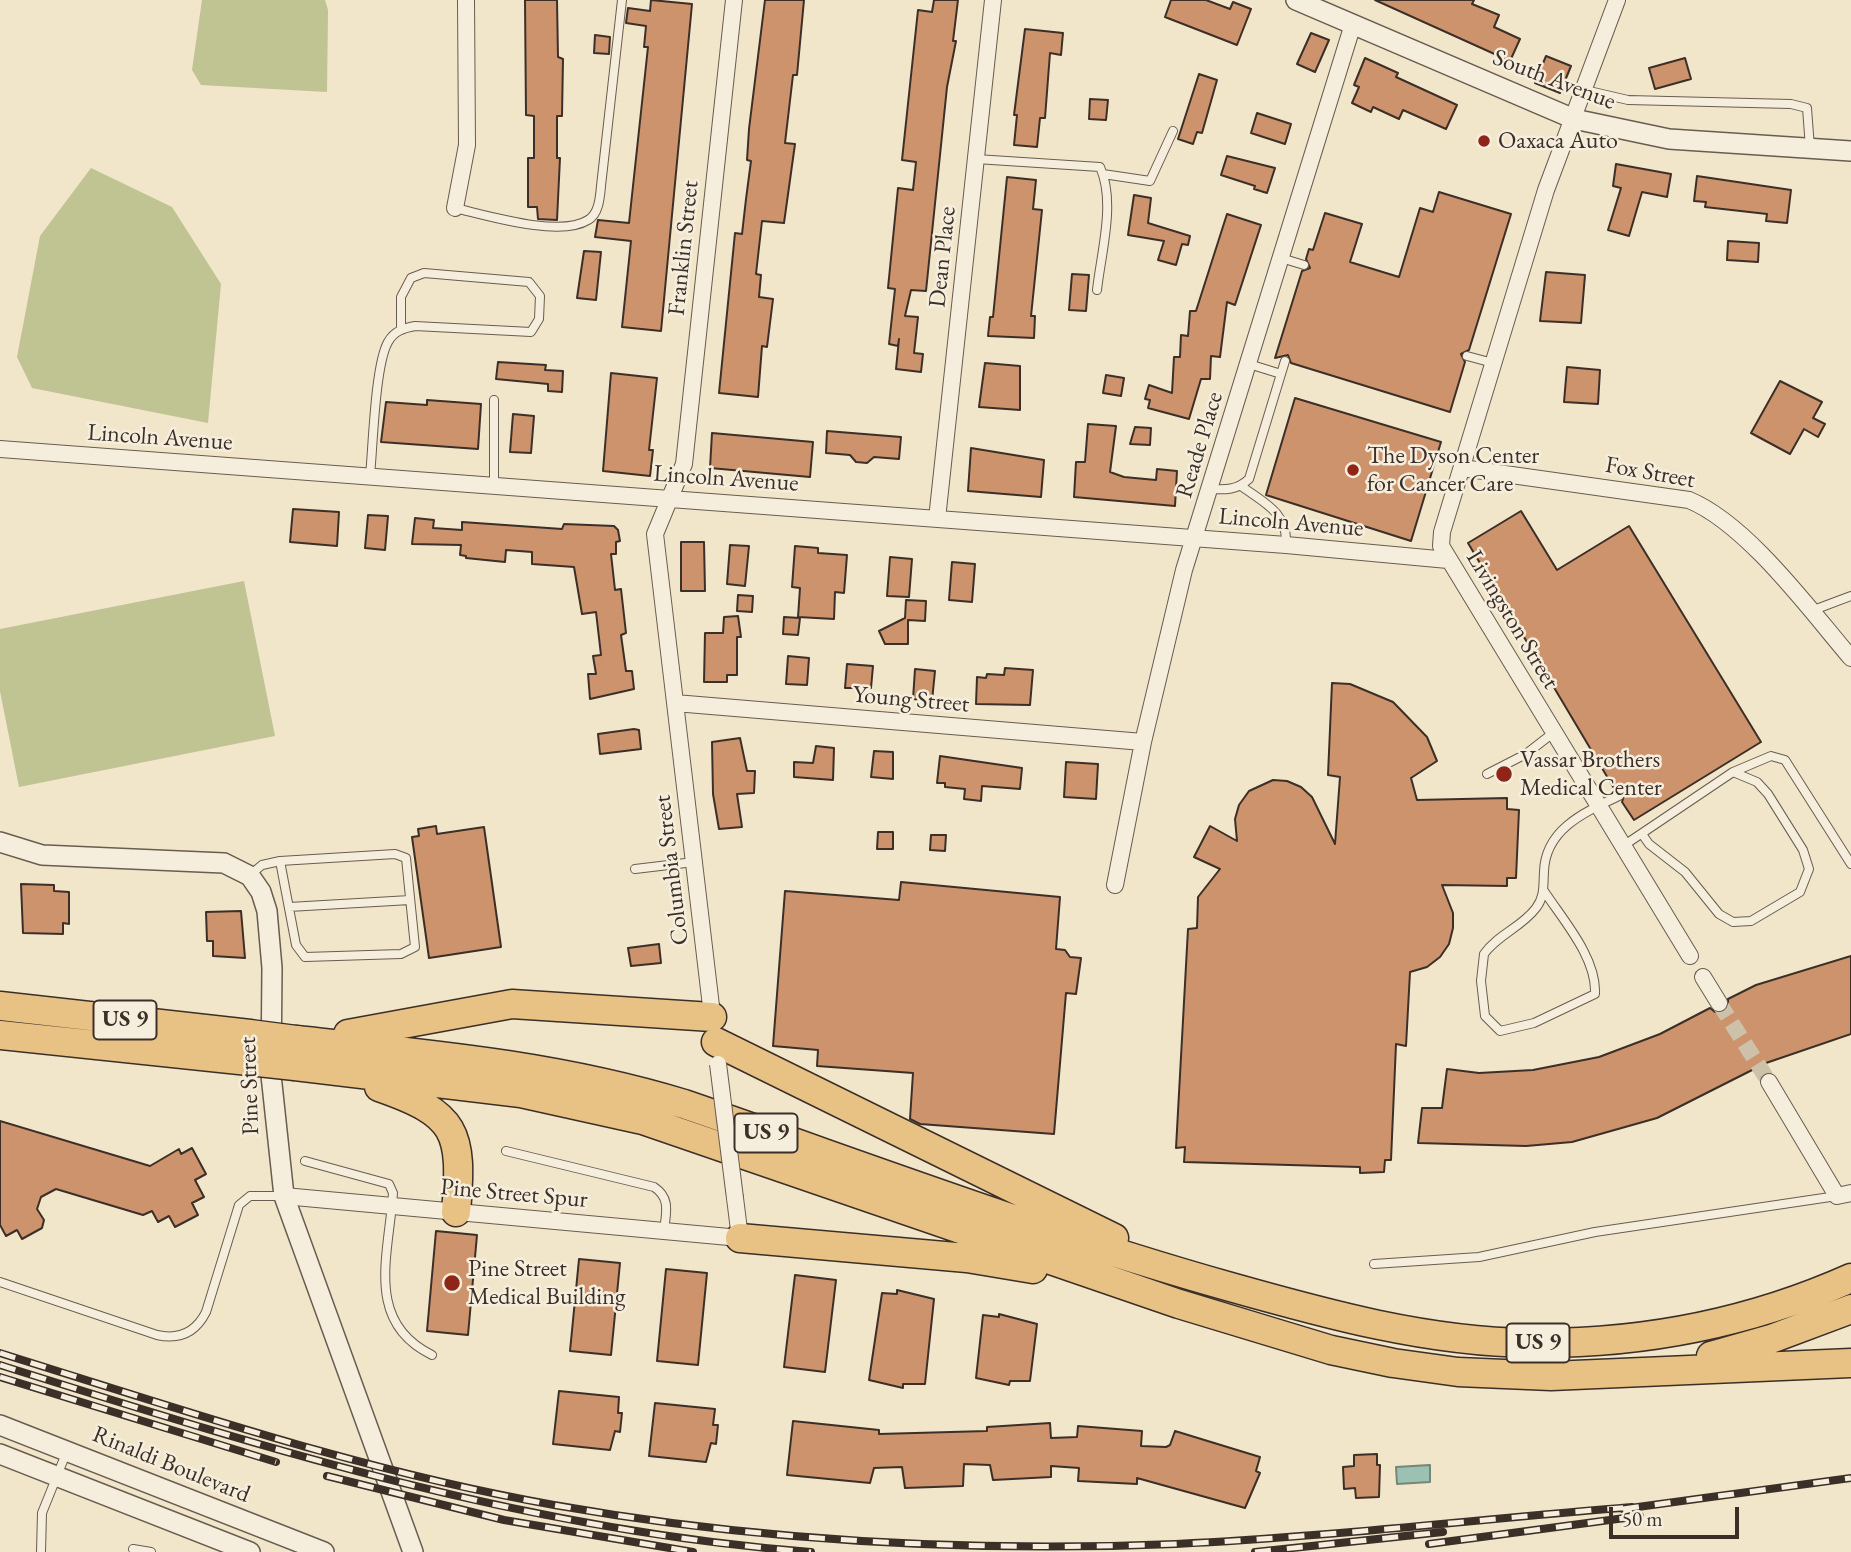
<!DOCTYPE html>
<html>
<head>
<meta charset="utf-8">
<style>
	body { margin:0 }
	#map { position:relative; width:1851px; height:1552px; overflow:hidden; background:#f1e5ca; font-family:"EB Garamond",serif }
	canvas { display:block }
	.scale { position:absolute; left:1609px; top:1507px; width:130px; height:32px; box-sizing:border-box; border:4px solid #3c2f28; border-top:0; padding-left:9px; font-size:21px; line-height:24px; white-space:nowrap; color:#3c2f28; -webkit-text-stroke:5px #f6eedd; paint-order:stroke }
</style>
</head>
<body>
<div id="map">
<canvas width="1851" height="1552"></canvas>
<div class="scale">50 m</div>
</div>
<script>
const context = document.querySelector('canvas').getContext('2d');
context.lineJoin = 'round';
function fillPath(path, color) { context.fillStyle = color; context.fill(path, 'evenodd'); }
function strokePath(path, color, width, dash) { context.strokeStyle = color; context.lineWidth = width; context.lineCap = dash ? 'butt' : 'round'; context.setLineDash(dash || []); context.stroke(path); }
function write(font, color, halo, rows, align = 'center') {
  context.font = font + ' "EB Garamond",serif'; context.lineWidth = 5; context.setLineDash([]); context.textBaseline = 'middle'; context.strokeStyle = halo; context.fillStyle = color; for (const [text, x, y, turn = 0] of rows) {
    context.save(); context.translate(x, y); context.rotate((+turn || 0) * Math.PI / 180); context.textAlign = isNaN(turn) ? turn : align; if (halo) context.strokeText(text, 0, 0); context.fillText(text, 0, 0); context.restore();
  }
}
const green = new Path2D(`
	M202,0h123l3,10 -1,82 -126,-7 -9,-15z
	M91,168l81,39 49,77 -13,139 -176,-35 -15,-31 23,-121z
	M244,581l31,155 -256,51 -19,-96v-62z`);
const water = new Path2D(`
	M1430,1465v17l-33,2 -1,-17z`);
const building = new Path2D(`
	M525,0h32l1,57 5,2 -1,57h-5v42h3l-3,62 -19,-1 -1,-12h-9v-49h6v-42l-8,-1z
	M651,0l41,4 -31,327 -39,-4 9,-86 -36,-4 3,-17 31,3 19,-176h-4l2,-21 -20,-3 2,-15 22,3z
	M765,0h39l-7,75h-4l-8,68 10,1 -11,79 -22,-2 -6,53 5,1 -2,22 14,2 -6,48 -5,-1 -4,51 -39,-4 16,-160 7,1 4,-35 5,-38 -4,-1 2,-31z
	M934,0h24l-5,41h3l-9,46 -21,204 -15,-1 -6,26 13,1 -4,36 9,1 -2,18 -25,-3 3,-30 -1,7 -9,-2 6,-55 -7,-1 10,-100 15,2 3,-28 -14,-2 16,-150 14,2z
	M1171,0h35l24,9 3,-7 18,7 -14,36 -72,-28z
	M1375,0h99l-2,4 27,11 -5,12 26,12 -10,22z
	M1025,29l38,4 -2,22 -11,-2 -5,65h-5l-3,29 -23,-2 3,-30h-3z
	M1311,33l18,7 -14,32 -18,-8z
	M595,35l15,2 -1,17 -15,-1z
	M1546,56l25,10 -11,27 -25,-10z
	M1365,58l33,15 -2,4 61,28 -11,24 -43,-19 -4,9 -26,-12 -2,5 -19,-9 7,-16 -5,-2z
	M1685,58l6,21 -36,10 -6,-21z
	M1199,74l18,6 -15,53 -5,-1 -4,12 -15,-5z
	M1090,99l18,1 -2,20 -17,-1z
	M1257,113l34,11 -6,20 -34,-11z
	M1227,156l48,12 -8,25 -13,-4 1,-3 -34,-11z
	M1616,164l55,10 -4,23 -25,-5 -13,44 -21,-6 13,-42 -8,-2z
	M1697,176l94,14 -4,33 -21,-2 1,-7 -62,-7 1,-5 -12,-1z
	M1007,177l29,3 -3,29 9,1 -11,106h4l-1,22 -46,-2 2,-19h3z
	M1439,192l72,22 -42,136 -8,4 4,8 -15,50 -159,-49 -3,-8 -13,3 27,-87 8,-3 -4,-9 3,-10 4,1 12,-37 37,11 -12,38 49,15 21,-69 13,4z
	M1134,195l17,3 -3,25 42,13 -2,9 -6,-1 -6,21 -18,-5 6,-19 -36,-6z
	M1227,214l34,11 -26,80 -8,-3 -7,55 -9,-1 -1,23h-9l-12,40 -41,-11 2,-8 -5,-1 4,-14 23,8 2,-36h6l1,-22 7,1 2,-25h6z
	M1728,241l31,2 -1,19 -31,-2z
	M584,251l17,1 -5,48 -19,-2z
	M1546,272l39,3 -4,48 -41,-2z
	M1072,274l17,1 -3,36 -17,-1z
	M498,362l48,3 -1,5 18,1 -1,21 -14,-1v-7l-52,-5z
	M985,363l35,3v44l-41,-3z
	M1567,367l33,3 -2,34 -34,-2z
	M611,373l46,5 -8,72h4l-3,26 -47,-5z
	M1106,375l18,3 -3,18 -18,-3z
	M1780,381l42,21 -9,16 12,6 -7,13 -14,-8 -14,25 -39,-21z
	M1295,398l146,44 -30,99 -145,-46z
	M427,400l54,4 -3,45 -97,-7 5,-40 41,3z
	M513,414l21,2 -3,37 -21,-1z
	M1088,424l28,2 -6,46 14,5 32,3 1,-11 20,2 -2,35 -101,-9 2,-35h9z
	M1135,427l16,1 -1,17 -20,-1z
	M827,431l74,6 -2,22 -25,-2 -7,6 -11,-1 -6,-7 -24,-2z
	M712,433l101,9 -3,35 -100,-9z
	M971,448l73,12 -3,37 -73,-6z
	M293,509l46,3 -2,34 -47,-4z
	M1521,511l36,59 72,-44 132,216 -127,78 -12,-18 3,-9 -10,-3 -147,-247z
	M368,515l20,1 -3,34 -20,-2z
	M415,518l19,2 -1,8 29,2v-8l100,7 2,-5 50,2 4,4 2,11 -4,1v12h-5l4,36 6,-1 5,44 -5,2 5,36h6l2,18 -44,10 -2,-25h8l-3,-18 8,-1 -5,-43 -14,2 -8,-47 -42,-3v-12l-26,-2 -1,12 -39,-4v-2l-6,-1 1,-10 -49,-1z
	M681,542h23l1,49h-24z
	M730,545l19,1 -4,40 -18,-2z
	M795,546l23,2v5l29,2 -3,38 -9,-1 -1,27 -36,-2 2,-29 -8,-1z
	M890,557l22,2 -3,38 -22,-1z
	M952,562l23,2 -3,38 -23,-2z
	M738,595l15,1 -1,16 -15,-1z
	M906,600l20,1 -1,20 -17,-1v24h-23l-6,-13 26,-13z
	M738,616l3,21h-4v38h-10v7h-23l1,-49h18l1,-16z
	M784,617l16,1 -2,17 -15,-1z
	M788,656l21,2 -2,27 -21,-1z
	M847,664l26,2 -2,22h-26z
	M1005,668l28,2 -3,35 -54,-1 1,-27 9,1 1,-4 17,1z
	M915,669l20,2 -3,30 -19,-2z
	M1332,683l18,1 43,18 34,35 10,24 -26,17 6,22 90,-2v11l12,1 -3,68h-9v8l-65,-1 11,28v15l-4,16 -9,13 -13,10 -17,5 -4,74 -10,-2 -5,116h-6l-1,12 -24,1v-6l-176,-5 1,-15 -9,1 12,-219 9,-1 1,-31 22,-28 -26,-12 16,-31 27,15 -2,-22 4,-14 10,-14 24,-11 14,1 14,6 11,10 23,47 5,-67 -12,-2z
	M634,729l5,1 2,19 -41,5 -2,-20z
	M740,738l7,33h8l-1,22 -17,1 5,33 -23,2 -6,-35 -1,-52z
	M816,746l18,2 -1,32 -39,-3v-15l19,1z
	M874,751l19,1v27l-22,-2z
	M940,756l82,12 -2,21 -38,-3 -1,15 -17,-2 1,-10 -20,-2v-4h-8z
	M1066,762l32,2 -2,35 -32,-2z
	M436,826l1,8 47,-7 17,120 -72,11 -17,-121 7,-1 -1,-7z
	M878,832h15v17h-16z
	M931,835h15l-1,16 -15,-1z
	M901,882l159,15 -4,52 9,1 5,7 11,1 -5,36 -10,-1 -12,141 -134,-10 -10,-5 3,-46 -96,-7 1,-16 -45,-4 12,-155 114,9z
	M21,884l33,1v6l15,1v32l-6,-1v11l-40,-1z
	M241,911l4,47 -32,-2v-15h-6l-1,-29z
	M659,944l2,19 -30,3 -3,-18z
	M1851,956v78l-85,29 -109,55 -85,24 -46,4 -108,-3 4,-35h20l5,-39 32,4 54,-3 66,-13 61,-23 50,-26 5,4h9l4,-5v-8l28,-14z
	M0,1121l150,45 29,-17 2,5 11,-6 14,26 -11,6 9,17 -12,6 6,12 -23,12 -6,-11 -11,6 -6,-11 -9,4 -87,-26 -15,8 -4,12 7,11 -2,8 -20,11 -5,-9 -11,6 -6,-11z
	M436,1231l41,4 -9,100 -41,-4z
	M579,1259l41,4 -9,92 -41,-4z
	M666,1269l41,4 -9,92 -41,-4z
	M795,1275l41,5 -11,92 -41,-5z
	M897,1290l37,9 -9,85h-22v4l-34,-8 13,-87 15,1z
	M999,1314l38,10 -7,57h-20l-1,4 -33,-7 7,-63 16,2z
	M559,1391l60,6 -1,16h4l-2,19 -5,-1 -5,19 -57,-6z
	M655,1403l60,6 -2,16h5l-2,19 -5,-1 -5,19 -57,-6z
	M793,1421l86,9v4l108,-3v-4l63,-4 1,15 26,-1 1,-11 64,5 -1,15 25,1 4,-2 5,-14 85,26 -4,14 4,2 -15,35 -108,-30v6l-59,-3 1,-13 -28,-2v11l-58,3 -3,-15 -26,-1 -1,22 -58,2 -3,-21 -28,1 -4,15 -83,-8z
	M1377,1454v11h3l-1,32 -23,1 -1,-10 -11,1 -1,-22 11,-1v-11z`);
const minorTunnel = new Path2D(`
	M1719,1003l50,79`);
const service = new Path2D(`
	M1585,90l43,10 163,4 16,4 3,40
	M976,159l124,8c16,35 1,86 -3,123
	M1103,174l47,7 23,-50
	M455,208c31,7 105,30 133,12 11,-6 12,-23 13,-34l21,-186
	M1281,258l23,7
	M1467,356l26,7
	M1281,374l4,-13
	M494,400v85
	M370,476c3,-30 5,-111 18,-134 6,-11 16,-14 27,-16l116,6 8,-13 1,-23 -11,-14 -105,-9 -13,5 -10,19v32
	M1241,486c24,17 47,27 45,59
	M1210,489c16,1 27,1 39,-10l32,-105 -32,-10
	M1811,611l40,-15
	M1733,772l38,-16 14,4 66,104
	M1487,774l39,-20 27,-21
	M1623,846l110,-74 24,10 11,12 35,56 6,19 -9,23 -49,29 -18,1 -14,-8 -34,-42 -36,-28 -7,-10
	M635,869l59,-7
	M250,875l12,-10 18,-4 115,-7 11,4 9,89 -14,7 -96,3 -9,-12 -16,-84
	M1544,891c19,29 53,67 51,103l-61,29 -34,8 -15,-15 -4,-35 3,-27c13,-19 38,-27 52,-46 9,-12 7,-23 8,-36 1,-43 41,-60 75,-76
	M289,907l121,-7
	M506,1151l148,36c17,11 12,26 10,44
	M305,1161l84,23 4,9c-4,61 -29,129 39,162
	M1374,1264l105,-7 116,-25 242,-36
	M0,1282l157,53c23,5 39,-3 49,-23l33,-107 11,-9h33
	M133,1549l18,3
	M41,1552l1,-39 25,-62`);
const minor = new Path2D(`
	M1617,0l-71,190 -104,342 -1,14 249,410
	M455,208l12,-63 -1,-145
	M0,449l1286,96 162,15
	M1462,468l227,32c58,24 121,110 162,158
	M937,519l56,-519
	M675,703l468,39
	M1115,885l28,-143 41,-172 169,-546
	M1703,977l16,26
	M713,1023l-58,-489 29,-70 50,-464
	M1769,1082l68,114 14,-3
	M284,1196l456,42 -5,-40`);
const tertiary = new Path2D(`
	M1296,0l278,119 95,20 182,12
	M0,842l42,13 182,8 26,13 11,16 6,19 5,57 -1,107 13,121 129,356
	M0,1425l324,127
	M0,1454l250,98`);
const motorway = new Path2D(`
	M0,1006l250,28
	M348,1034l164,-30 200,13
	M0,1035l249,26
	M296,1040c131,14 261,25 388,64 180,62 359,130 543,182 99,28 200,56 304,57 111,1 219,-20 320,-65
	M716,1042l398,196
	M295,1066l226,27 122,27 536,184 152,46 62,13 65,9 93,4 300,-13
	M379,1087c78,27 84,44 77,125
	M740,1238l227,20 66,11
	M1711,1356l60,-17 80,-30`);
const rail = new Path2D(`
	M0,1353c183,57 365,119 554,152 204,36 415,47 622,39 152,-7 304,-25 456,-37
	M0,1365c271,85 525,165 811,187
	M0,1377l276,85
	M327,1476l177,44 189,32
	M1623,1509l228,-31
	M1429,1544l211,-28
	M1255,1552l188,-20`);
const minorBridge = new Path2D(`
	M718,1064l17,134`);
const motorwayBridge = new Path2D(`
	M250,1034l46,6
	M249,1061l46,5`);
const markers = [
	[1484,141,7,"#8f2418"],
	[1353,470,7,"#8f2418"],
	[1504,774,9,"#8f2418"],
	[452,1283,9,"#8f2418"]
];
const shields = [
	[125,1020,63],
	[766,1133,63],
	[1538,1343,63]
];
const shieldNames = [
	["US 9",125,1020],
	["US 9",766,1133],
	["US 9",1538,1343]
];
const streetNames = [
	["South Avenue",1554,80,21],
	["Franklin Street",684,248,-84],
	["Dean Place",943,257,-84],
	["Lincoln Avenue",160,438,4],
	["Reade Place",1200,445,-73],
	["Fox Street",1650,473,10],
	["Lincoln Avenue",726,479,4],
	["Lincoln Avenue",1291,523,5],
	["Livingston Street",1512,620,59],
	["Young Street",911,700,5],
	["Columbia Street",672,870,-97],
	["Pine Street",250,1086,-92],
	["Pine Street Spur",514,1194,5],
	["Rinaldi Boulevard",171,1465,22]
];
const poiNames = [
	["Oaxaca Auto",1498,141],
	["The Dyson Center",1367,456],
	["for Cancer Care",1367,484],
	["Vassar Brothers",1520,760],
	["Medical Center",1520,788],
	["Pine Street",468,1269],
	["Medical Building",468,1297]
];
fillPath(green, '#c0c392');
fillPath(water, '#9cc0b1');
strokePath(water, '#76867a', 2);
fillPath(building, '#cd936d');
strokePath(building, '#3c2f28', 2);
strokePath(minorTunnel, '#cdc1aa', 16, [16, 8]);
strokePath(service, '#695c50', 10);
strokePath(minor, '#695c50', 18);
strokePath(tertiary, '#695c50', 22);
strokePath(motorway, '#3c2f28', 31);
strokePath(service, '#f6eedd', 8);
strokePath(minor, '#f6eedd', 16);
strokePath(tertiary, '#f6eedd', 19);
strokePath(motorway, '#e8c285', 28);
strokePath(rail, '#3c2f28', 8);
strokePath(rail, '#f6eedd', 5, [16]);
strokePath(minorBridge, '#695c50', 18, []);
strokePath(motorwayBridge, '#3c2f28', 31, []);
strokePath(minorBridge, '#f6eedd', 16);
strokePath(motorwayBridge, '#e8c285', 28);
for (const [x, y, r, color] of markers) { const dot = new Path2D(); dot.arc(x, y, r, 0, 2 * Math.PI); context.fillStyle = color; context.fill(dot); strokePath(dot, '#f6eedd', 2.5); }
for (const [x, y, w] of shields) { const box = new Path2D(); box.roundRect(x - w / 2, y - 19.5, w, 39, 5); context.fillStyle = '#f6eedd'; context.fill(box); strokePath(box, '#3c2f28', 2); }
write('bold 23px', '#3c2f28', null, shieldNames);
write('24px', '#3c2f28', '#f6eedd', streetNames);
write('24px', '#3c2f28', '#f6eedd', poiNames, 'left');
</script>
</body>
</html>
